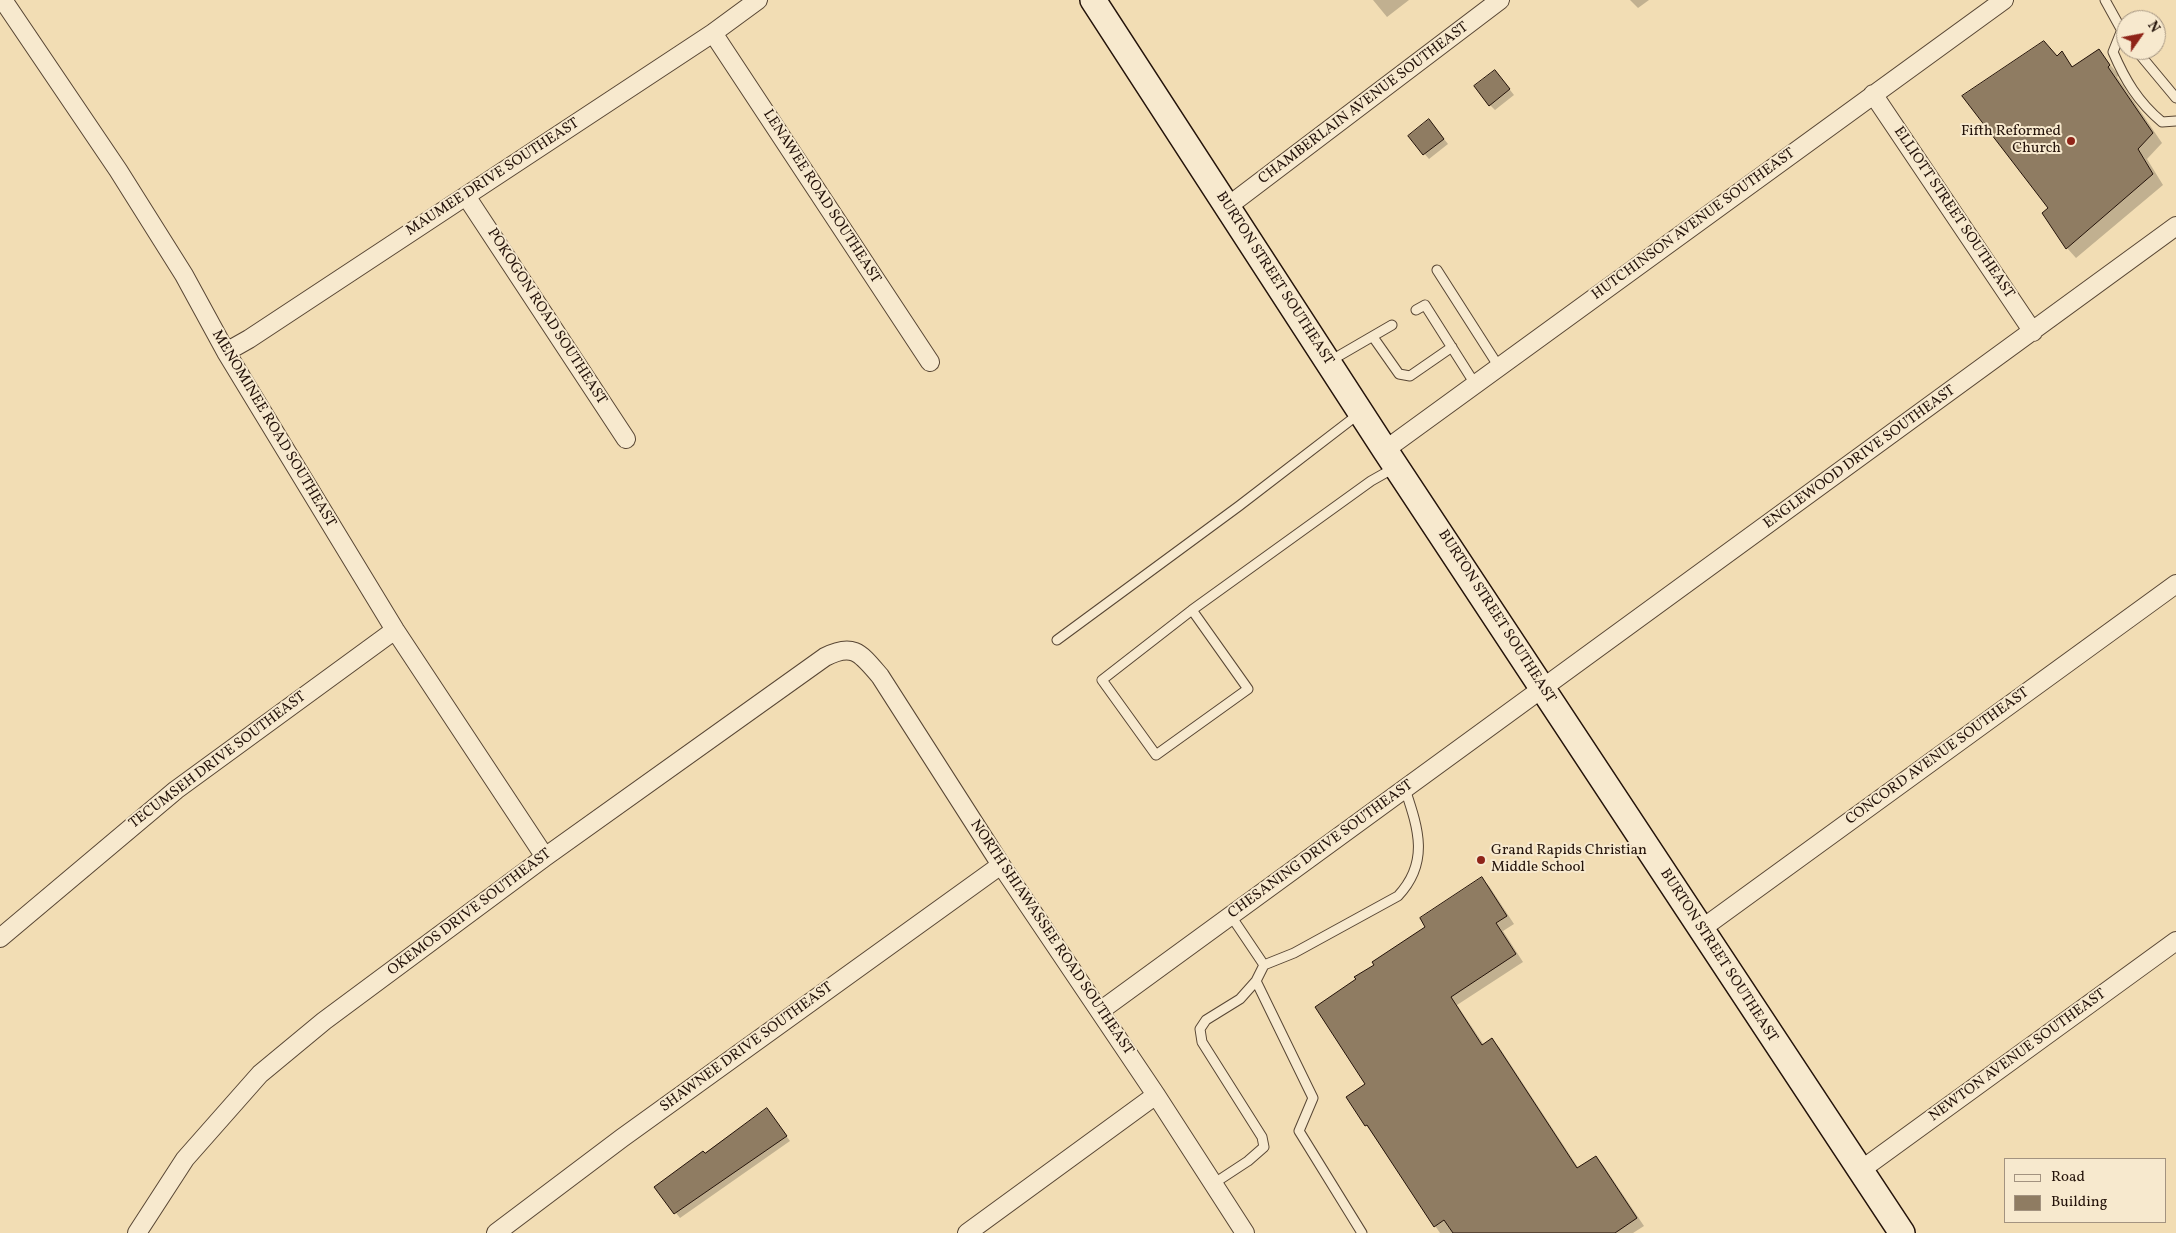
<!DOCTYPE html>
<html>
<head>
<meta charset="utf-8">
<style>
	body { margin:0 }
	#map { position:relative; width:2176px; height:1233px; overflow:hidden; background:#f2ddb4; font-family:Vollkorn,serif }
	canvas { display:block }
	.legend { position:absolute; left:2004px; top:1158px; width:162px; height:65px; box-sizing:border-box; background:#f7e9ce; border:1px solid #a39380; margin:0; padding:6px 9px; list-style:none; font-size:15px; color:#24130a }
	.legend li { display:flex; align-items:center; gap:10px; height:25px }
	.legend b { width:25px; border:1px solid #a39380 }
	.north { position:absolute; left:2116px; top:10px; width:50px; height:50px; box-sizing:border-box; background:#f7e9ce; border:1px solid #a39380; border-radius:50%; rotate:57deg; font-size:14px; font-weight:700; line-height:20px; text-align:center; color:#24130a }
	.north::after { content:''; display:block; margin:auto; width:18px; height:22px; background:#8f2418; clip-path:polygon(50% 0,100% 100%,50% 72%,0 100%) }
</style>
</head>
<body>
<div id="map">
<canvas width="2176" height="1233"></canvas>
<ul class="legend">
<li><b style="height:6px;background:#f7e9ce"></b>Road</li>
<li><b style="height:14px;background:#8f7c62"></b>Building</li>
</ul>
<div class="north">N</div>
</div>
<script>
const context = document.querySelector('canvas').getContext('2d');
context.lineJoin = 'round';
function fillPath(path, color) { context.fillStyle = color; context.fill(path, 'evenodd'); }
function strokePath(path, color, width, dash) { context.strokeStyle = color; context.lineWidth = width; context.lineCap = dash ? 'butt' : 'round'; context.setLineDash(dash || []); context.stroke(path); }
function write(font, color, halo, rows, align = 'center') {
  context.font = font + ' Vollkorn,serif'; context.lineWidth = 4; context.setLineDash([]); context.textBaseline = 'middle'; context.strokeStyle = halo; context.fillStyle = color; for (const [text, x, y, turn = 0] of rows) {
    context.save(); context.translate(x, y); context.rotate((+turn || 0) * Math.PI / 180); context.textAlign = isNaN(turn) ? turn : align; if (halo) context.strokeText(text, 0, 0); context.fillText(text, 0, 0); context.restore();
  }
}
const shadow = new Path2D(`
	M1373,0h36l-22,17z
	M1630,0h19l-11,8z
	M2098,51l21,24 -2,2 45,66 -15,16 16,26 -87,73 -9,-10 -18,-39 8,-152 4,-4 13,15z
	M1499,76l15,19 -19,15 -5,-5z
	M1433,125l15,19 -19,15 -20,-23z
	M1482,879l7,7 25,38 -11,7 20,31 -66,43 27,40 8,-5 7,7 80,122 17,-12 7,8 41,61 -11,7h-193l-93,-136 20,-13 -10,-104 70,-53z
	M771,1115l19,26 -110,77 -24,-31z`);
const building = new Path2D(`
	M2044,41l13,15 5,-5 10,16 27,-18 11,16 -2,2 45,66 -15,16 15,25 -87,75 -24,-36 6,-5 -86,-112z
	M1495,70l15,19 -21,17 -15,-20z
	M1429,119l15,20 -21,16 -15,-19z
	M1482,877l25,39 -11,7 20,31 -65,43 31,48 10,-7 85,130 19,-12 41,62 -22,15h-162l-9,-13 -10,7 -67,-102 -2,1 -19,-29 19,-13 -50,-77 41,-28 -2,-2 20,-12 -2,-3 53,-35 -5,-9z
	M767,1108l20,28 -113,78 -20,-27 49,-36 2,2z`);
const service = new Path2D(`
	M2105,0l21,38
	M2121,32l-8,20c12,28 25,50 49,70l14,-1
	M2136,50l40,48
	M1437,270l62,97
	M1416,310l9,-5 50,79
	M1373,337l26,37 11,2 42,-29
	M1330,361l62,-36
	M1192,610l-90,70 54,75 92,-66 -56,-79 179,-129 23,-13
	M1057,640l182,-134 121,-93
	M1231,916l33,49
	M1213,1184l35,-23 16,-14 -2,-10 -60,-95 -2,-13 6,-9 34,-21 16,-18
	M1362,1233l-63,-102 14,-33 -57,-117 8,-16 30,-12 104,-57c32,-34 20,-68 7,-107`);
const minor = new Path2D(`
	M3,0l115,170 66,105 42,77 169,278 150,227
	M713,33l217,329
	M1873,94l160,238
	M466,196l160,243
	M1227,207l273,-207
	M226,352l23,-13 464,-306 45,-33
	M1385,450l619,-450
	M1700,930l476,-346
	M0,938l176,-148 219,-160
	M1100,1011l1076,-785
	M1861,1170l315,-229
	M137,1233l48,-74 75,-85 64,-53 221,-164 280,-200c29,-15 36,-3 55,19l121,189 155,230 89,138
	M496,1233l126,-95 379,-273
	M967,1233l189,-138`);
const secondary = new Path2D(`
	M1093,0l292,450 517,783`);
const markers = [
	[2071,141,5,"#8f2418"],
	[1481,860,5,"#8f2418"]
];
const streetNames = [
	["CHAMBERLAIN AVENUE SOUTHEAST",1364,104,-37],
	["MAUMEE DRIVE SOUTHEAST",493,178,-33],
	["LENAWEE ROAD SOUTHEAST",821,197,57],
	["ELLIOTT STREET SOUTHEAST",1953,213,56],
	["HUTCHINSON AVENUE SOUTHEAST",1694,225,-36],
	["BURTON STREET SOUTHEAST",1274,279,57],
	["POKOGON ROAD SOUTHEAST",546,317,57],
	["MENOMINEE ROAD SOUTHEAST",273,429,59],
	["ENGLEWOOD DRIVE SOUTHEAST",1860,458,-36],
	["BURTON STREET SOUTHEAST",1496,617,57],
	["CONCORD AVENUE SOUTHEAST",1938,757,-36],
	["TECUMSEH DRIVE SOUTHEAST",218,761,-37],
	["CHESANING DRIVE SOUTHEAST",1321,850,-36],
	["OKEMOS DRIVE SOUTHEAST",470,913,-37],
	["NORTH SHIAWASSEE ROAD SOUTHEAST",1051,938,56],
	["BURTON STREET SOUTHEAST",1718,956,57],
	["SHAWNEE DRIVE SOUTHEAST",747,1048,-36],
	["NEWTON AVENUE SOUTHEAST",2018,1056,-36]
];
const poiNames = [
	["Fifth Reformed",2061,132],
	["Church",2061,149],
	["Grand Rapids Christian",1491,851,"left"],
	["Middle School",1491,868,"left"]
];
fillPath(shadow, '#0003');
fillPath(building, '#8f7c62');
strokePath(building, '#24130a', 1);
strokePath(service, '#584634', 11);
strokePath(minor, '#584634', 20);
strokePath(secondary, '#24130a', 28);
strokePath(service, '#f7e9ce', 9);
strokePath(minor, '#f7e9ce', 18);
strokePath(secondary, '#f7e9ce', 25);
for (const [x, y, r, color] of markers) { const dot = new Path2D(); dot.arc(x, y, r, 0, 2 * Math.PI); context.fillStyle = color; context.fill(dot); strokePath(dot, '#f7e9ce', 2); }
write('15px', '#24130a', '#f7e9ce', streetNames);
write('15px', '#24130a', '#f7e9ce', poiNames, 'right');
</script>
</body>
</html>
